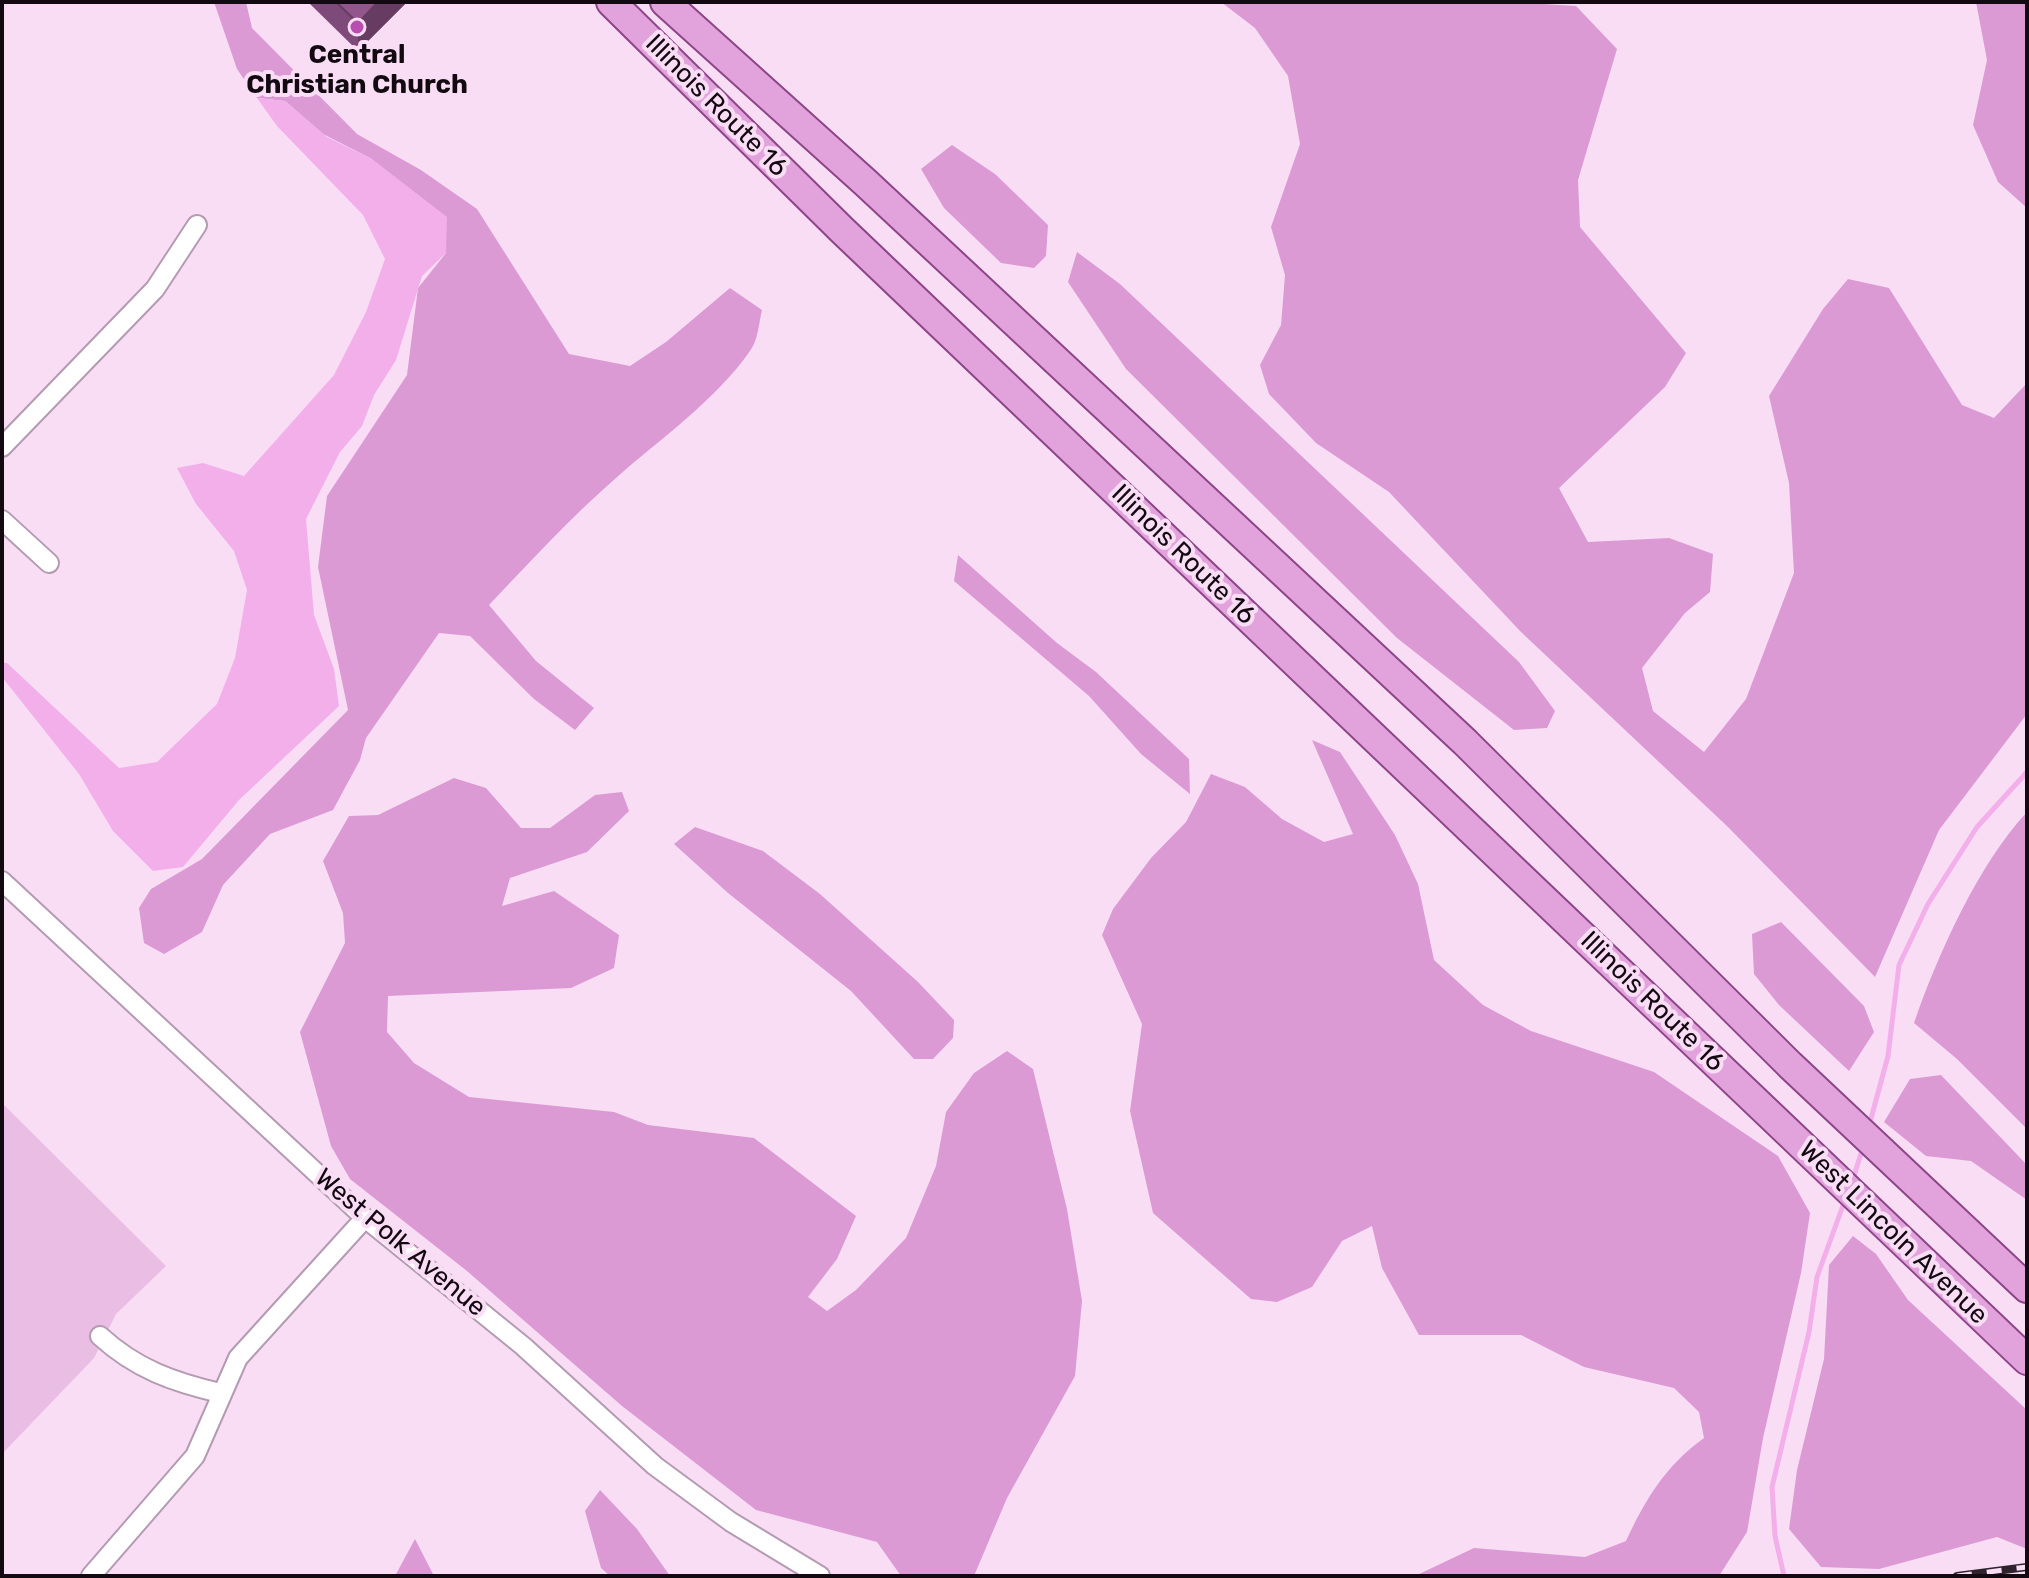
<!DOCTYPE html>
<html>
<head>
<meta charset="utf-8">
<style>
	body { margin:0 }
	#map { position:relative; width:2029px; height:1578px; overflow:hidden; background:#f9ddf5; font-family:Rubik,sans-serif }
	canvas { display:block }
	.frame { position:absolute; inset:0; border:4px solid #120911; pointer-events:none }
</style>
</head>
<body>
<div id="map">
<canvas width="2029" height="1578"></canvas>
<div class="frame"></div>
</div>
<script>
const context = document.querySelector('canvas').getContext('2d');
context.lineJoin = 'round';
function fillPath(path, color) { context.fillStyle = color; context.fill(path, 'evenodd'); }
function strokePath(path, color, width, dash) { context.strokeStyle = color; context.lineWidth = width; context.lineCap = dash ? 'butt' : 'round'; context.setLineDash(dash || []); context.stroke(path); }
function write(font, color, halo, rows, align = 'center') {
  context.font = font + ' Rubik,sans-serif'; context.lineWidth = 8; context.setLineDash([]); context.textBaseline = 'middle'; context.strokeStyle = halo; context.fillStyle = color; for (const [text, x, y, turn = 0] of rows) {
    context.save(); context.translate(x, y); context.rotate((+turn || 0) * Math.PI / 180); context.textAlign = isNaN(turn) ? turn : align; if (halo) context.strokeText(text, 0, 0); context.fillText(text, 0, 0); context.restore();
  }
}
const green = new Path2D(`
	M2,1103l164,163 -50,48 -22,44 -92,96z`);
const forest = new Path2D(`
	M214,2h32l6,26 105,106 64,36 56,39 92,145 61,12 36,-24 64,-54 32,22c-3,12 -4,31 -12,41 -35,50 -89,87 -134,127 -45,39 -86,84 -127,127l47,56 58,47 -19,22 -41,-31 -64,-63 -31,-3 -73,105 -6,22 -27,50 -63,24 -47,51 -21,47 -38,22 -20,-11 -5,-35 12,-19 51,-30 146,-149 -30,-143 9,-71 80,-121 11,-87 28,-35 -74,-94 -49,-25 -38,-33 -28,-3 -20,-29z
	M1221,2h290l65,4 41,43 -39,131 2,47 106,126 -21,34 -106,101 29,54 81,-4 44,16 -3,38 -25,21 -43,55 11,43 51,41 42,-53 48,-126 -5,-90 -20,-87 54,-87 25,-30 41,9 73,117 32,13 33,-35v331l-88,116 -64,147 -147,-150 -207,-195 -132,-140 -73,-49 -47,-49 -9,-29 21,-40 4,-50 -14,-48 29,-83 -12,-68 -33,-48z
	M1976,2h51v206l-29,-26 -25,-57 14,-65z
	M952,145l43,29 53,51 -2,31 -12,12 -33,-5 -57,-55 -23,-39z
	M1077,252l43,32 399,378 36,49 -8,17 -33,2 -117,-92 -271,-269 -58,-87z
	M958,555l99,88 39,29 93,87 1,35 -49,-40 -52,-58 -135,-115z
	M1312,740l28,12 55,83 23,49 16,76 49,45 48,26 123,41 124,84 32,57 -9,60 -38,165 -16,94 -28,44h-304l59,-28 111,9 41,-16c19,-41 40,-76 78,-103l-5,-26 -25,-24 -90,-21 -63,-32h-102l-37,-67 -10,-42 -30,15 -30,46 -35,15 -26,-3 -98,-86 -23,-102 12,-87 -40,-89 11,-26 38,-51 35,-36 25,-48 34,13 37,32 42,23 29,-8z
	M454,778l32,10 35,40h29l45,-33 27,-3 7,19 -42,41 -77,26 -8,28 52,-15 65,44 -5,33 -43,20 -183,8 -1,36 27,31 55,34 145,15 34,13 106,13 102,78 -19,43 -29,38 19,14 29,-21 50,-52 30,-72 10,-54 28,-39 33,-22 26,18 34,140 15,92 -7,75 -68,122 -33,78h-73l-24,-34 -121,-32 -134,-104 -155,-135 -117,-92 -19,-33 -31,-114 45,-89 -2,-30 -20,-52 26,-45 29,-1z
	M2027,812v317l-70,-70 -43,-36c23,-67 65,-160 113,-211z
	M695,827l68,24 57,43 98,88 36,38 -1,18 -20,21h-19l-63,-68 -123,-98 -54,-49z
	M1781,922l83,84 10,26 -25,39 -70,-66 -25,-31 -2,-40z
	M1941,1075l86,90v35l-56,-39 -45,-5 -42,-34 26,-43z
	M1853,1236l23,18 32,46 119,110v139l-30,-12 -118,32 -58,-2 -32,-38 8,-59 27,-111 5,-94z
	M600,1490l37,39 33,47h-60l-9,-8 -16,-57z
	M415,1539l19,37h-39z`);
const water = new Path2D(`
	M257,98l28,3 42,36 45,22 75,58 -1,36 -24,23 -26,84 -22,35 -12,31 -22,26 -34,67 8,96 20,54 5,37 -100,94 -56,67 -30,4 -40,-40 -34,-57 -77,-97v-14h5l112,105 38,-6 60,-58 18,-46 12,-68 -13,-39 -38,-47 -19,-36 26,-5 41,13 90,-101 32,-63 19,-53 -22,-44 -86,-89z`);
const stream = new Path2D(`
	M1869,1126l19,-70 11,-91 29,-61 49,-77 50,-55
	M1853,1179l10,-32
	M1784,1576l-9,-40 -3,-49 37,-155 8,-55 28,-77`);
const street = new Path2D(`
	M2,447l153,-158 42,-64
	M2,520l47,43
	M2,881l363,337 158,128 132,120 76,56 89,54
	M100,1336c36,33 73,46 120,57
	M91,1576l104,-120 43,-98 127,-140`);
const primary = new Path2D(`
	M611,2l231,228 1185,1130
	M665,2l201,181 599,559 325,323 237,223`);
const rail = new Path2D(`
	M1957,1576l70,-9`);
const wall = new Path2D(`
	M308,2h98v1l-48,48z`);
const shadedWall = new Path2D(`
	M378,2l28,1 -48,48v-28z`);
const building = new Path2D(`
	M336,2h42l-20,21z`);
const markers = [
	[357,27,8,"#b84eb0"]
];
const poiNames = [
	["Central",357,55],
	["Christian Church",357,85]
];
const streetNames = [
	["Illinois Route 16",716,106,45],
	["Illinois Route 16",1183,555,44],
	["Illinois Route 16",1652,1002,44],
	["West Lincoln Avenue",1893,1233,44],
	["West Polk Avenue",400,1243,40]
];
fillPath(green, '#e9bde4');
fillPath(forest, '#dc9ad5');
fillPath(water, '#f2afea');
strokePath(stream, '#f2afea', 5);
strokePath(street, '#b49bb1', 22);
strokePath(primary, '#8d4587', 32);
strokePath(street, '#fff', 18);
strokePath(primary, '#e2a3dd', 28);
strokePath(rail, '#2e232d', 8);
strokePath(rail, '#f9ddf5', 5, [15]);
fillPath(wall, '#7e4a79');
fillPath(shadedWall, '#663c63');
fillPath(building, '#92568d');
strokePath(building, '#663c63', 2);
for (const [x, y, r, color] of markers) { const dot = new Path2D(); dot.arc(x, y, r, 0, 2 * Math.PI); context.fillStyle = color; context.fill(dot); strokePath(dot, '#f9ddf5', 3); }
write('bold 26px', '#120911', '#f9ddf5', poiNames);
write('26px', '#120911', '#f9ddf5', streetNames);
</script>
</body>
</html>
